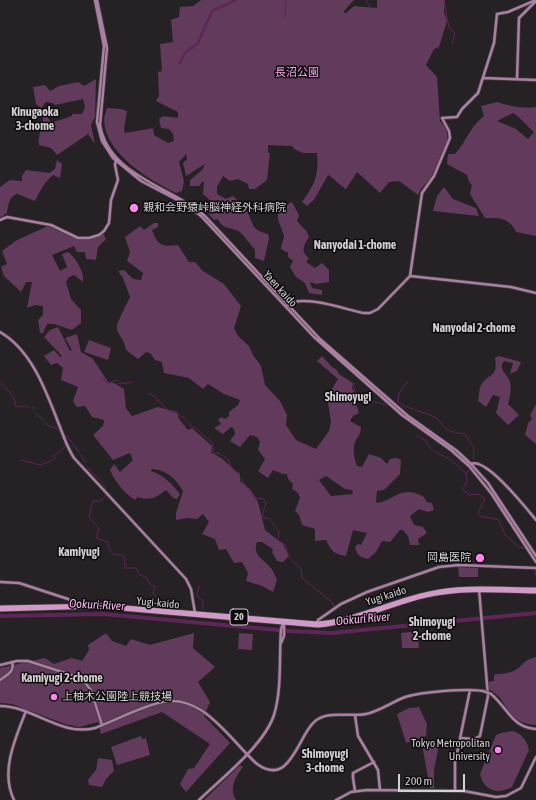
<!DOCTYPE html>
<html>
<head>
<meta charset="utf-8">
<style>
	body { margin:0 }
	#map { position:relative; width:536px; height:800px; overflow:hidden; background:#252124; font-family:"Asap Condensed",sans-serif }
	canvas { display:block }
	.scale { position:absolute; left:398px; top:774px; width:67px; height:18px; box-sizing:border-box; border:2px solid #d3d1d3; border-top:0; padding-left:5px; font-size:12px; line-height:14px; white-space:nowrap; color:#d3d1d3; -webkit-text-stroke:3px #0d0b0d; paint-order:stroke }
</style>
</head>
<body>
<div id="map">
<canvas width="536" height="800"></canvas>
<div class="scale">200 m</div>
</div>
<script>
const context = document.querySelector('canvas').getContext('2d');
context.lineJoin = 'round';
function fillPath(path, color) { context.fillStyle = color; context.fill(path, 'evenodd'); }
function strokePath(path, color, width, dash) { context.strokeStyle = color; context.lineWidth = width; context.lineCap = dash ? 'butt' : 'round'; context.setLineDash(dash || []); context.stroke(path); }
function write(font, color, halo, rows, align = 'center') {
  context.font = font + ' "Asap Condensed","Noto Sans JP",sans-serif'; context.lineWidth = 3; context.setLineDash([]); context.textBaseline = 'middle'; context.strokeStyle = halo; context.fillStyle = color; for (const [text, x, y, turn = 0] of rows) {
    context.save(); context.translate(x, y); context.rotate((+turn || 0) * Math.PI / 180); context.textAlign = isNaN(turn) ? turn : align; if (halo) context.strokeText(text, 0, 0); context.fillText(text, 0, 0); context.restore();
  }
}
const green = new Path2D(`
	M201,0h153l-10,11 1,3 9,-8 23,2v-8h68l-1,12 3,9 -8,26 -5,2 -8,16 11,12 3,44 6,7 2,12 -17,38 -10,11 -3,6 -19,-14 -10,1 -9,11 -23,-21 -11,17c-8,-5 -11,-10 -18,-14l-14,25 -7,6 -5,-4c13,-18 17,-27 15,-49h-14l-9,-4 -2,-3 -24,-1v8h2l-3,27 -12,9h-6l-1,-5 -10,-5 -8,2 -7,-5 -6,11v7l9,5 7,-3c5,5 11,11 15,17 6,13 4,17 20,21l1,4 -5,23 -9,-3v-8c-5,-6 -10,-13 -15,-18 -7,-5 -18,-2 -22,-13l-4,1 -7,-8 5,-10 -9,-8 1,-12h-2l-3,4h-9v-6l12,-10 3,-6 -19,12 -3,-13 4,-4 -1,-5 -7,8 5,19 -2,10 -6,2c-26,-13 -71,-39 -72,-73 0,-4 2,-8 3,-12l14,1 6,2 -3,18 1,4 28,-5 1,7 14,8 6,-2 -1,-7 -4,-5 -8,-1 -2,-9 4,-3 15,2v-6l-22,-11 3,-5 -1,-24 4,-1 -2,-27 13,-2 -2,-22 8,-3 1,-10 13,-1z
	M96,79l-1,38 -4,8 4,19 -7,-10 -31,21 -6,-7 -12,-3c-2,-10 5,-19 4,-29l3,-2 5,9 21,-7v-2h10l3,-7 -2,-8 -28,6 -2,-2 -7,-1 -5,6 -5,-4 -3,-17 12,-2 5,6 9,-5 19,-4 6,4z
	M498,102c9,4 28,7 38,5v129l-20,-4c-7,-15 -17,-14 -31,-14l-15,-24 2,-9 -3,-3 -2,-7 -20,-11 1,-10h7c11,-12 16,-29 29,-38l-3,-10zM513,113c9,6 13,12 21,19l-6,7 -12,-10 -19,-8z
	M57,160l5,4 -2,14 -7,-3c-9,8 -13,16 -18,26l-18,-7c-8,3 -9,11 -10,19l-7,5v-31l10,-7 12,1v-5l4,-6 23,3 6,-4z
	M444,187l9,12 23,9 3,8 -46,-5 4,-15z
	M292,202l7,13 -2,6 10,11 2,5c-5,8 -9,14 0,21l-3,4 9,6 7,-5 7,7v12l-13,2 -6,-2 2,6 10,2v5l-13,-2 -4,-10 -9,-6 -6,-10 3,-6 -5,-4v-4l-7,-4c0,-4 3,-10 3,-13 -5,-18 -14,-23 8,-34z
	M154,223h4v4l-6,3c6,16 10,17 26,15l11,17h6l8,9 21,13 17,22 -7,22 4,8 11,10 4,9 8,11 4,19 15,16 7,14 -1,10 10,15 20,9 13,-18 2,-9 -4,-25 11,-18 -21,-18 5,-5 10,11 5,3 2,4 14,9 -1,5 6,11 -3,2 4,12 -6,3 -3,5 11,6c0,6 -2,8 -5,13 -4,8 -2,18 1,26l5,1 7,-13 12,4 6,6 3,-5 6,-1 5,2 -1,14 -16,16 -7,1 -1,12c15,-1 22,-15 39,-10 7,2 9,3 12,9l5,1 2,7 -6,2 -9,-3 -9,7 4,9 9,2 4,6 -9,6 1,6h-9l-2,-9 -5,-6h-3l-10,12 -8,-1 -6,11 -8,7c-9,-2 -11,-4 -13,-12l3,-3 3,1 6,-12 -14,-3 -7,26c-12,-2 -15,-5 -20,-16l-11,1v-12l-13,-4 -3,-10 -4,-4 5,-13 -2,-5 -6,-4 1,-5 -5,-5 -1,-5h-4l-10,-4 -5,8 -10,-7 7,-12 -7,-9 2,-8 -3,-5 -7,-2 -10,12 -10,-6 5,-7 -1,-5 -3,-2 -8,7 -9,-6 7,-4 -3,-4 3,-3 4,2 4,-3v-4l9,-7 2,-5 -16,-6 -16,-10 -5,5 -14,-11 -25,-5 -2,-11 -7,-2 -5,-7 -4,-1 -8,7 -12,-9c-2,-11 -5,-11 -9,-20 -2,-6 10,-26 13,-33l-7,-19 -5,-7 6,-1 9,9 8,1 2,-7 -16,-12 3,-9 -5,-15 15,-11 4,4zM326,476l19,13 7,1 1,4 -22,2 -12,-16z
	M48,226c21,9 32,19 55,7l3,6 -8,8 -2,13 -10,-1 -1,-7h-8l-3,-6 -22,9 8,16 7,-4 -5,-13 6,-2c8,6 17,21 15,30l-9,-7 -5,2 -3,5 5,17 10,11v13l-9,7 -18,-6h-7l-4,9h-3l-2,-13 5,-5v-9l-8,-1 -8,3 5,-26h-6l-5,10 -17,-16 -3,-9 6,-3 -5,-13 15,-11z
	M58,327l12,24 2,-1 -7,-12 12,-4 4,18 12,7 15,23 6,1 10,6 2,19 6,8 26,-9 19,5 2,7 9,11 4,-2 20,18 -1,7c13,4 18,14 29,21v7l10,8 8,13 7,28 18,14 6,12 -6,6 -6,-1 -5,-9 1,-3 -11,-7h-5c-5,14 7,17 14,26 3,4 4,8 6,12l-4,12 -11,-6 -16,-5 2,-8 -6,-11 -8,1 -8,-14 -7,1 -4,-11 -13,-5 7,-12 -6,-8 -6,5 -10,-1 -11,2v-7l7,-22c-7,-12 -16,-21 -31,-22l-1,2c14,5 20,12 29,23l-3,5 -4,-1 -7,-8c-10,8 -16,11 -29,7l-1,3c-10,-4 -22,-20 -26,-30l4,-6 6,8 13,-12 -3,-7 -17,7 -20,-25 10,-9 1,-6 -12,-3 -7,-11 -8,1 -4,-6 5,-14 -17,-7 2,-12 -6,-5 -6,2 -7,-9 10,-6 6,7 2,-1 -18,-19 6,-7z
	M89,340l22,8 -3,12 -24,-8z
	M499,356l22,6 -4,9 -7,3 3,-11 -9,-2 -2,3c-1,7 3,8 6,14 5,8 2,18 0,26l11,11 -11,10 -12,-12 4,-16 -7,-2 -7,12 -8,-6c1,-5 1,-12 3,-16 8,-13 17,-6 14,-27z
	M536,404v40l-11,-9 3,-12 4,-4 -2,-4z
	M458,567l20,1v9h-19z
	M418,631l1,17h-17l-1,-15z
	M106,633l6,8 14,5 5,-7 19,6 44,-12 -1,15 22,19 -17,15 12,20 -6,14 26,27 -44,49 -6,-8 8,-15 6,-1 16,-24 -48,-32 -61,22 -3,-12 -19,5 -14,-3 -53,-20 -12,-1v-35l45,-10 9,6 18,-6 10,3 7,-11 -1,-5z
	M239,633l14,1 -1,16 -14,-1z
	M536,657v68h-1c-20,-2 -24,-10 -34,-26 -3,-4 -8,-7 -12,-10l-1,-7 6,-1v-6c7,-2 16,-1 23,-6 8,-6 7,-9 19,-12z
	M419,707l8,17 -1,12 -20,7 -9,-29 12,-6z
	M512,731c10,2 15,10 17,19l-17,37c-15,8 -28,4 -32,-13l16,-39 5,-2z
	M141,736l1,3 4,-1 4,17 -33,10 -6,-18z
	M434,740l5,5 -5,25v18h-4l-8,-43z
	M98,758l14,2 2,11 -8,8 -4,8 -13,-2 -1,-5 8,-10z
	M240,765l3,2c-8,11 -14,21 -7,33h-32z`);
const stream = new Path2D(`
	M366,0l4,7
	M444,0l5,28 6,5 -3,11
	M285,17l1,-17
	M102,378l6,6 7,-4 5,4 12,-2
	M408,381l-9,12 -1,9c6,6 28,10 38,16 3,2 5,6 8,9 6,5 14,6 21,7l9,14 -1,11
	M0,382l13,14 3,11 9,-1 4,2
	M355,383l-2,4 7,11 26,7
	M148,393l7,4 13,14 8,2 9,6 5,6 7,4 16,15v9h6l10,7 1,5 25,33 9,1 2,4 -4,14 7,2 10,12 -1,9 8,6c4,17 2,10 15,22l1,10 30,24 2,5
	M33,407l1,2
	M35,412l14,14 9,3 3,4
	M65,435l6,6 15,22
	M417,436l8,4 7,10
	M434,451l17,9 15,13
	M55,459l-1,-3 12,-10
	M21,460l19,5 13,-5
	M87,467c5,7 18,15 19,23
	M469,470l-3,3 1,8 -4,8 6,6 9,-1 7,5 -7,14 2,3 19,4 6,15 14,12 5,1
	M106,495l-5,6h-8l-4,16 10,11 -3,10 12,4 1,6 4,6 11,2 1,12h11l4,7 6,2 3,6 6,4 -2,6 9,11h12l7,6
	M535,570l1,6
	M199,586l-2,9 6,7v8
	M185,619l1,2
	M202,623v-1`);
const canal = new Path2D(`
	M180,63l5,-10 13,-10 14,-32 24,-11`);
const river = new Path2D(`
	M0,616l103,-2 186,17 43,2 204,-20`);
const secondary = new Path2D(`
	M95,0l9,46 -7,76 5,19 11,17 28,23 44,23 16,12 113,121 88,78 49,35 18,16 22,27 45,69
	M97,0l10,48 -7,77c8,50 71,62 104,90l116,124 88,77 49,35 14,13 17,19 48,73
	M483,78l53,2
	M517,79l2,-61 16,-16
	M0,220l7,-3 44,8 27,13h11l10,-3 5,-4 5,-8 2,-23 7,-20 -3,-15 1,-5
	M410,276l101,11 25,6
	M287,305c16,-11 57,4 76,8h7l8,-4 32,-33 12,-83 12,-17 16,-38 -1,-7 -7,-13 15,-1 5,-8 16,-16 16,-50 3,-29 11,-2 28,-12
	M0,332c33,19 47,62 60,95 4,11 8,22 14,31l112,121 5,10 4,24
	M471,464c15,-7 55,44 65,56
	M0,582l19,1 49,16 4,3v5
	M317,623l1,-3 23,-16 26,-12 72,-25 20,-2 77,3
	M0,665l17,-4h11l53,17 10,12 11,35
	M0,680c7,-5 15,-8 12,-18
	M491,694c16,13 21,34 45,35
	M0,706c33,0 61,31 95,22 21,-8 41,-19 63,-25 43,-13 71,36 99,61 35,25 41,-33 61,-45 13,-8 34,-2 48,-5 14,-3 26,-12 39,-17 16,-5 61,-9 78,-6
	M355,715l3,21 20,34 2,20
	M460,738l14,1 6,-3 8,-40 -9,-107
	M355,791l-2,-13v-5l21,-11
	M455,791v-28l15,-73
	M14,800c-14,-28 1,-61 12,-89
	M199,800c23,-22 65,-55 75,-85 8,-26 5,-59 7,-86l3,-8v15l-3,7
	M336,800l15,-8 16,-2 97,1 32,6 10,-1 15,-8 15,-31`);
const primary = new Path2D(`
	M0,607l102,-2 215,18c39,-3 74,-22 112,-30 35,-8 72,-4 107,-4
	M0,610l97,-3 221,19c37,-3 72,-22 108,-30 36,-8 74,-5 110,-4`);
const secondaryBridge = new Path2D(`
	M483,691l8,3`);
const markers = [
	[134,208,5,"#f987e8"],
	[480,558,5,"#f987e8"],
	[54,697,4,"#f987e8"],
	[498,750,4,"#f987e8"]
];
const shields = [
	[239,617,18]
];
const shieldNames = [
	["20",239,617]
];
const parkNames = [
	["長沼公園",297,73]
];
const poiNames = [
	["親和会野猿峠脳神経外科病院",143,208],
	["岡島医院",471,558,"right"],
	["上柚木公園陸上競技場",62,697],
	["Tokyo Metropolitan",490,744,"right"],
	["University",490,757,"right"]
];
const streetNames = [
	["Yaen kaido",280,289,48],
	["Yugi kaido",386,596,-18],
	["Yugi-kaido",158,603,5]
];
const neighbourhoodNames = [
	["Kinugaoka",35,112],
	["3-chome",35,126],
	["Nanyodai 1-chome",355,245],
	["Nanyodai 2-chome",474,328],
	["Shimoyugi",348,397],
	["Kamiyugi",79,552],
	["Shimoyugi",432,622],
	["2-chome",432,636],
	["Kamiyugi 2-chome",62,678],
	["Shimoyugi",325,754],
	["3-chome",325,768]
];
const waterNames = [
	["Ookuri-River",97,605,3],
	["Ookuri River",363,619,-5]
];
fillPath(green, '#623a5b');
strokePath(stream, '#5e2657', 1);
strokePath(canal, '#5e2657', 2.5);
strokePath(river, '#5e2657', 4);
strokePath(secondary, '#413d40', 4);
strokePath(primary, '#413d40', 4.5);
strokePath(secondary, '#aa7fa2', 2.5);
strokePath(primary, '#d099c6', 3);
strokePath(secondaryBridge, '#413d40', 4, []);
strokePath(secondaryBridge, '#aa7fa2', 2.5);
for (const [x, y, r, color] of markers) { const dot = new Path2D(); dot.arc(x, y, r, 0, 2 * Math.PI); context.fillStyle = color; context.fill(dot); strokePath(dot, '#0d0b0d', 1.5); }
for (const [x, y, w] of shields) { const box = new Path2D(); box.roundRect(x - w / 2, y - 8, w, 16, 3); context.fillStyle = '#0d0b0d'; context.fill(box); strokePath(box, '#d3d1d3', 1); }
write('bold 10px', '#d3d1d3', null, shieldNames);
write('11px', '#f7a2e9', '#0d0b0d', parkNames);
write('11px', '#d3d1d3', '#0d0b0d', poiNames, 'left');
write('11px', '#d3d1d3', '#0d0b0d', streetNames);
write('bold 12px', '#d2cdd1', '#0d0b0d', neighbourhoodNames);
write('italic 12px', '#fbb6ef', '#0d0b0d', waterNames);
</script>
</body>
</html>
